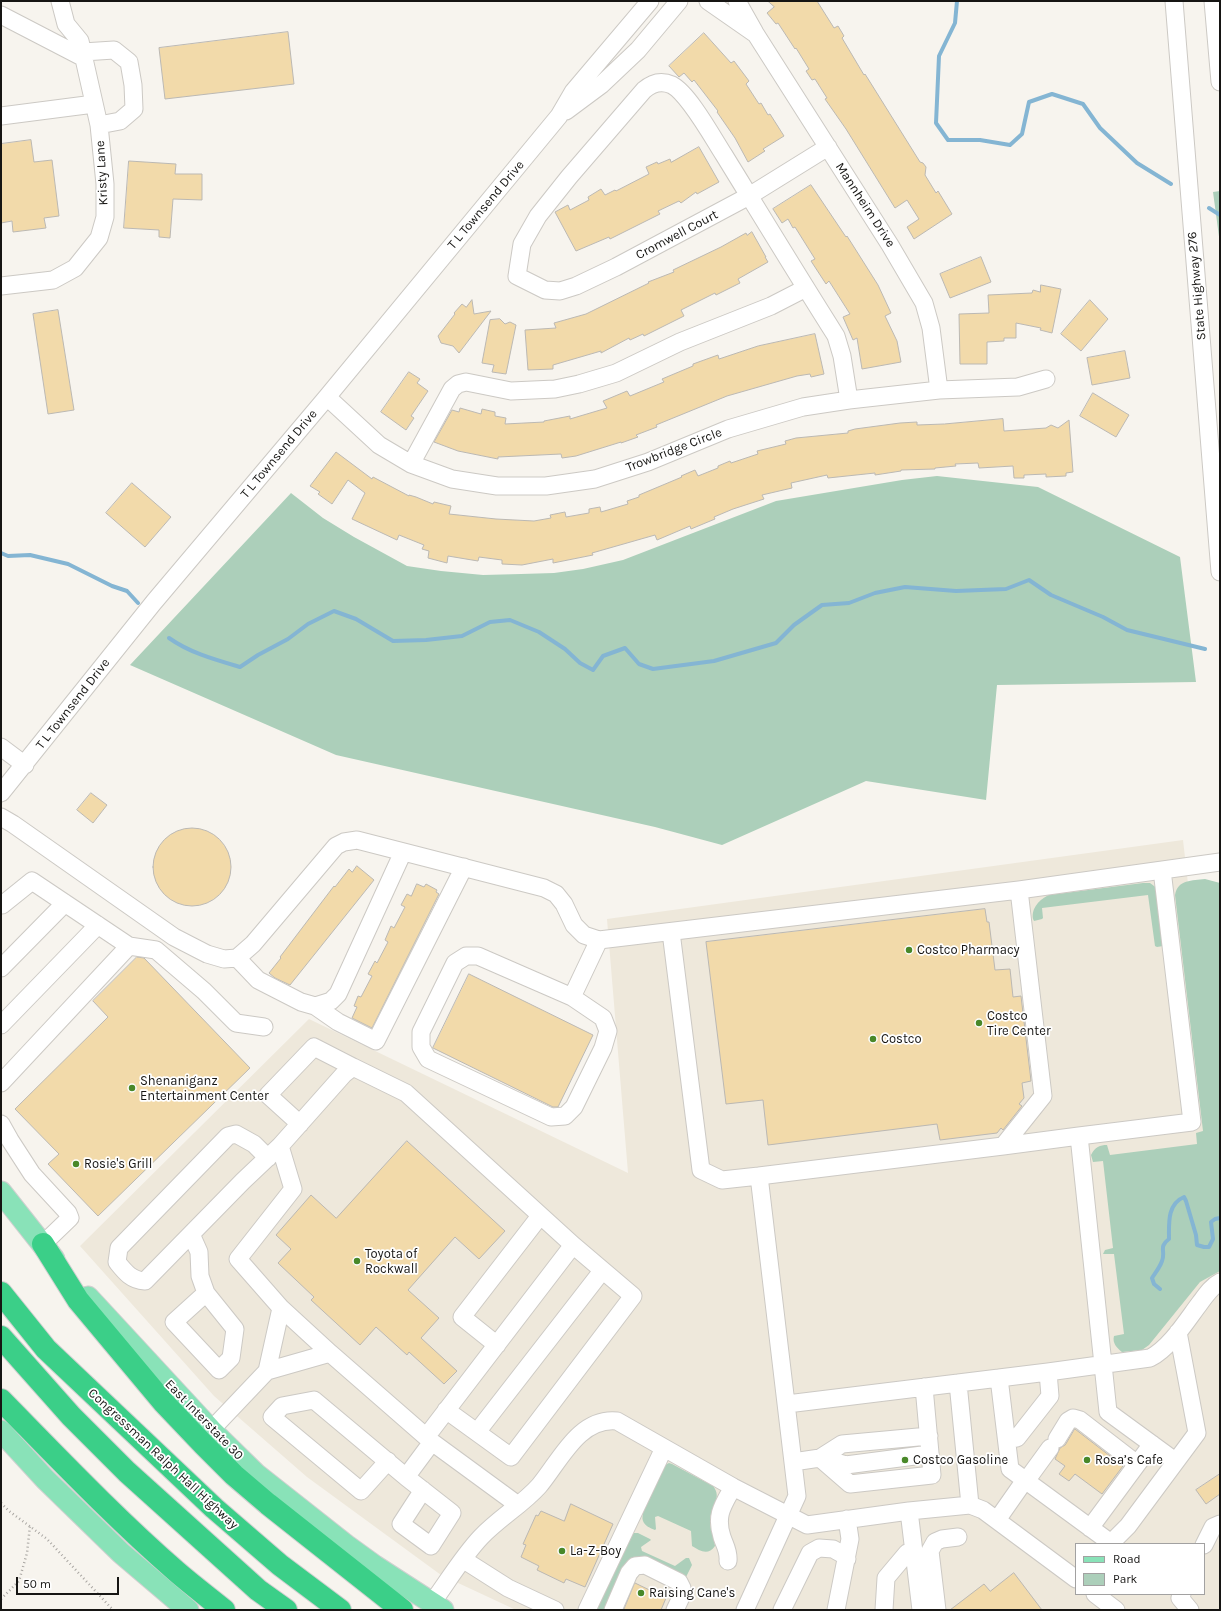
<!DOCTYPE html>
<html>
<head>
<meta charset="utf-8">
<style>
	body { margin:0 }
	#map { position:relative; width:1221px; height:1611px; overflow:hidden; background:#f7f4ee; font-family:Karla,sans-serif }
	canvas { display:block }
	.frame { position:absolute; inset:0; border:2px solid #161513; pointer-events:none }
	.legend { position:absolute; left:1075px; top:1543px; width:130px; height:52px; box-sizing:border-box; background:#fff; border:1px solid #a2a1a1; margin:0; padding:5px 7px; list-style:none; font-size:12px; color:#161513 }
	.legend li { display:flex; align-items:center; gap:8px; height:20px }
	.legend b { width:20px; border:1px solid #a2a1a1 }
	.scale { position:absolute; left:16px; top:1577px; width:103px; height:18px; box-sizing:border-box; border:2px solid #161513; border-top:0; padding-left:5px; font-size:12px; line-height:14px; white-space:nowrap; color:#161513; -webkit-text-stroke:3px #fff; paint-order:stroke }
</style>
</head>
<body>
<div id="map">
<canvas width="1221" height="1611"></canvas>
<div class="frame"></div>
<ul class="legend">
<li><b style="height:5px;background:#89e2b8"></b>Road</li>
<li><b style="height:11px;background:#accfba"></b>Park</li>
</ul>
<div class="scale">50 m</div>
</div>
<script>
const context = document.querySelector('canvas').getContext('2d');
context.lineJoin = 'round';
function fillPath(path, color) { context.fillStyle = color; context.fill(path, 'evenodd'); }
function strokePath(path, color, width, dash) { context.strokeStyle = color; context.lineWidth = width; context.lineCap = dash ? 'butt' : 'round'; context.setLineDash(dash || []); context.stroke(path); }
function write(font, color, halo, rows, align = 'center') {
  context.font = font + ' Karla,sans-serif'; context.lineWidth = 3.5; context.setLineDash([]); context.textBaseline = 'middle'; context.strokeStyle = halo; context.fillStyle = color; for (const [text, x, y, turn = 0] of rows) {
    context.save(); context.translate(x, y); context.rotate((+turn || 0) * Math.PI / 180); context.textAlign = isNaN(turn) ? turn : align; if (halo) context.strokeText(text, 0, 0); context.fillText(text, 0, 0); context.restore();
  }
}
const built = new Path2D(`
	M1183,840l37,324v446h-704l-75,-35 -134,-98 -93,-81 -134,-150 229,-227 319,154 -21,-254zM1076,1544h128v50h-128z`);
const green = new Path2D(`
	M1220,191v53l-7,-52z
	M937,476l101,11 142,70 16,125 -199,3 -11,115 -120,-19 -144,64 -67,-18 -319,-72 -206,-90 161,-172 32,25 31,19 53,29 34,5 42,4 38,-1 33,-1 29,-4 40,-9 153,-59 126,-21z
	M1205,879l15,4v388l-20,11 -51,63 -7,5 -20,2c-5,-4 -10,-9 -8,-16l10,-2 -10,-80h-11l2,-4 8,-2 -10,-87 -10,1 -2,-7c4,-8 9,-10 16,-10l3,10 87,-11 -1,-11 7,-2 -28,-236c3,-16 17,-14 30,-16z
	M1143,883h7l8,6 5,57 -6,1 -2,-1 -7,-51 -106,13 1,10 -1,1 -8,2 -1,-2c-2,-11 7,-20 16,-24z
	M669,1463l3,1 41,22c10,12 -3,22 -3,35 0,9 4,16 5,25 -7,10 -15,5 -23,0l-1,-15 -33,-15 -3,1 1,12 -1,1c-5,-2 -10,-4 -12,-9 -4,-10 17,-45 22,-56z
	M634,1533h4l12,6 1,1 -10,7 1,4 33,15 11,-8h3l3,7 -7,14 -42,-18 -36,49h-11l36,-75z`);
const stream = new Path2D(`
	M957,1l-2,22 -16,33 -3,67 12,17h32l30,5 12,-11 7,-32 23,-8 31,10 17,24 37,35 34,21
	M1209,208l11,7
	M1,553l7,3 22,-1 38,9 44,22 15,5 11,12
	M169,638c21,15 47,22 71,29l18,-12 30,-16 20,-15 26,-13 22,8 37,22 33,-1 36,-4 28,-14 20,-2 29,12 26,17 15,14 13,7 10,-14 22,-8 14,16 14,5 61,-8 62,-18 18,-18 28,-20 27,-2 26,-10 30,-6 51,4 50,-2 23,-9 22,15 52,22 24,13 78,19
	M1160,1289l-6,-5 -2,-6c4,-6 8,-11 10,-17 4,-10 -4,-14 7,-22 0,-15 -2,-35 15,-42l2,4 10,34 1,10 7,2h5l4,-8 -2,-17 4,-3 5,-1`);
const building = new Path2D(`
	M768,1h49l17,27 4,-2 6,10 -2,2 22,37 1,-1 55,88 3,1 3,4 -1,8 11,18 2,-2 14,23 -38,25 -7,-12 12,-8 -12,-19 -12,8 -49,-79 -21,-30 2,-1 -12,-19 -3,1 -6,-9 3,-2 -13,-21 -1,1 -17,-26 -2,1 -9,-11 7,-6z
	M288,32l6,52 -129,15 -6,-51z
	M704,33l27,30 3,-2 15,20 -3,3 13,20 2,-1 7,12 2,-1 14,22 -21,13 2,2 -17,11 -13,-24 -18,-26 1,-1 -24,-31 -2,2 -8,-9 -5,4 -10,-11z
	M31,140l3,22 18,-2 7,56 -15,2 2,10 -33,4 -1,-11 -11,2v-79z
	M699,147l20,35 -22,12 -1,-2 -15,11 -2,-2 -21,10 2,3 -50,25 -1,-2 -33,14 -21,-39 13,-7 2,5 19,-10 -1,-3 13,-8 4,6 10,-5 1,1 33,-17 -3,-7 11,-5 1,2 12,-5 1,3z
	M129,161l47,3 -1,10h27v26l-29,-1 -3,39 -11,-1v-7l-35,-2z
	M811,185l35,52 1,-1 31,49 13,28 -6,3 12,25 4,21 -39,7 -5,-31 -4,2 -10,-23 7,-3 -21,-33 -3,3 -15,-23 4,-2 -20,-32 -2,1 -5,-9 -6,4 -9,-14z
	M752,232l14,25h-1l3,5 -30,17 2,4 -24,12 -1,-2 -34,17 3,6 -40,20 -1,-2 -13,6 -1,-2 -28,15v-2l-48,14v4l-25,1 -3,-40 31,-2 -2,-5 32,-9 63,-31 -1,-1 26,-10 -1,-2 48,-23 25,-14 1,2z
	M981,257l10,25 -41,16 -10,-24z
	M1041,285l20,4 -9,44 -12,-3 1,-2 -25,-5v15h-12v3l-17,1v22h-27l-1,-50 30,-1 -1,-18 44,-2 1,-3 7,2z
	M472,300l2,14 17,-3 -32,42 -6,-7 -12,-3 -3,-7 17,-22 -1,-1 8,-9 4,3z
	M1090,300l18,19 -27,32 -20,-17z
	M58,310l16,100 -26,4 -15,-100z
	M500,319l5,5 5,-2 6,3 -10,49 -14,-2 2,-7 -12,-2 8,-43z
	M815,334l9,40 -13,3 -1,-3 -13,2 -70,20 -71,29 1,2 -21,8 2,2 -17,6v-1l-45,14 -14,2 -1,-4 -63,3v2l-40,-8 -24,-9 18,-32 7,2 1,-4 21,6 1,-5 13,3v4l11,2 -1,6 39,-2v-1l26,-5v3l37,-11 -4,-7 24,-10 3,5 34,-14 -2,-3 31,-13v-2l25,-9 1,4 39,-13z
	M1125,351l5,27 -38,7 -5,-27z
	M409,372l11,7 -3,4 11,8 -17,25 3,2 -8,12 -25,-18z
	M1093,393l36,22 -13,22 -36,-21z
	M1003,419l1,12 42,-3 5,-3 7,3 11,-8 4,52 -7,1v3l-20,1v-3l-22,1v3h-10l-1,-12 -34,2 -1,-5 -23,1 1,2 -21,2v1l-34,1v1l-26,4v-2l-47,5 -1,-3 -36,8 1,5 -30,7 2,4 -31,10 -19,8 1,2 -24,10 -1,-3 -33,14 -2,-5 -63,18 1,2 -40,8v-4l-31,6 -20,-1v-4l-23,-3 -1,4 -30,-5 -1,7 -19,-5 1,-7 -7,-2 2,-4 -25,-10 -2,5 -45,-21 13,-26 -17,-13 -16,24 -14,-10 2,-2 -10,-6 26,-34 36,27 1,-2 36,19v-1l7,2 17,7 1,-2 17,4 -2,8 47,5 38,2 17,-3 -1,-3 15,-3 1,5 23,-4v-4l11,-2 1,5 27,-8 -1,-3 12,-4v-2l43,-18 -1,-1 14,-6 3,6 20,-8v-2l12,-5 1,2 27,-9 -1,-3 29,-7 -1,-3 11,-3 52,-5v-2l7,-2 45,-6 17,-1v3l27,-1z
	M132,483l39,34 -26,30 -39,-34z
	M91,793l16,12 -14,18 -16,-13z
	M153 867a39 39 0 1 1 78 0a39 39 0 1 1-78 0Z
	M357,866l17,14 -84,105 -15,-7 -6,-5 12,-15 -1,-1 54,-71 1,1 14,-18 3,3z
	M417,884l7,3 2,-3 11,6 -1,2 3,2 -67,134 -20,-10 5,-11 -3,-1 4,-10 3,1 11,-21 -4,-2 7,-13 2,2 11,-21 -3,-2 6,-14 3,2 11,-21 -4,-2 6,-11 4,2z
	M985,909l2,13h2l6,48 15,-1 3,28 8,-1 10,85 -9,2 2,15 -5,6 3,2 -19,24 -2,-2 -4,5 -57,7 -3,-16 -169,21 -5,-45 -37,4 -20,-162z
	M137,957l7,1 106,110 -152,148 -50,-52 11,-10 -44,-45 93,-92 -15,-16z
	M469,974l124,61 -35,72h-5l-120,-59z
	M407,1141l98,90 -26,28 -24,-22 -47,53 31,28 -18,20 36,33 -13,13 -35,-32 -2,3 -31,-28 -16,18 -49,-45 3,-3 -36,-34 13,-14 -15,-14 35,-40 25,23z
	M1075,1429l48,37 -21,28 -27,-20 -6,7 -10,-7 6,-8 -10,-7 5,-11 5,-3z
	M1220,1474v20l-14,10 -10,-14z
	M571,1504l42,20 -28,63 -19,-8 -2,4 -27,-13 2,-4 -18,-9 5,-12 -3,-1 13,-29 2,1 3,-5 23,10z
	M1014,1573l28,37h-92l34,-26 6,7z
	M635,1583l31,15 -5,12h-37z`);
const path = new Path2D(`
	M1,1503l8,8 38,28 66,71
	M1,1599l18,-18 8,-28 3,-27`);
const minor = new Path2D(`
	M708,1l46,32
	M737,1l18,32 135,212 34,58 7,25 8,62
	M1174,1l46,571
	M1213,1l7,81
	M1,15l83,43
	M83,52l31,-2 15,12 4,23 1,24 -14,12 -21,4
	M566,111l35,-26 37,-35 41,-49
	M1,116l93,-12
	M828,147l-79,49 -133,71 -40,19 -16,5 -15,-1 -28,-14 5,-32 16,-28 31,-39 75,-87c8,-7 17,-10 28,-5 17,9 41,53 52,70 37,60 74,121 112,181l6,20 7,44
	M1,286l52,-6 22,-12 24,-30 6,-21v-33l-6,-59 -19,-84 -14,-17 -6,-23
	M327,397l52,48 32,19 41,15 45,7h49l49,-7 53,-17 80,-33 75,-22 46,-7 90,-10 79,-3 28,-8
	M411,464l41,-75 6,-5 8,-2 45,9 44,-2 24,-5 37,-11 64,-31 91,-36 35,-18
	M1,747l24,18
	M1,793l153,-191 173,-205 232,-281 14,-24 77,-91
	M1,817l12,7 161,113 33,17 17,5 13,-1 16,-14 83,-98 8,-4 13,-2 187,48 12,6 8,10 10,21 10,10 15,5 420,-50 201,-28
	M1162,870l30,252 -113,14 29,276 67,49
	M1,904l1,1 30,-24 97,65 -128,137
	M671,932l30,238 21,10 37,-4 38,320 -52,114
	M129,946l27,4 48,41 32,32 28,4
	M237,958l21,22 43,22 14,4 16,-5 7,-7 65,-142
	M1,968l64,-65
	M572,997l31,21 5,13 -5,17 -29,59 -9,9 -14,1 -123,-58 -7,-12v-15l34,-69 11,-7h12l94,41 27,-57
	M315,1006l23,16 38,19 88,-174
	M1,1025l97,-100
	M1,1124l9,16 22,34 36,39 2,5 -27,26
	M300,1124l-32,-29 46,-48 39,20
	M1003,1146l76,-10
	M268,1158l-14,-14 -18,-10 -8,2 -109,112 -2,14c8,10 14,18 28,19l98,-100 37,-35
	M759,1176l244,-30 40,-50 -24,-206
	M191,1234l8,18 1,24 6,17 29,36 -4,29 -12,12 -45,-48 32,-29
	M281,1308l49,45
	M497,1345l-35,-28 78,-101
	M267,1371l14,-63 -43,-49 55,-70 -13,-43 64,-72 9,-7 53,26 167,152 -147,192
	M958,1383l12,122
	M787,1404l261,-32 102,-14c20,-10 37,-38 50,-55 6,-8 12,-17 20,-21
	M446,1410l65,47 122,-161 -60,-51
	M211,1430l56,-59 63,-18 102,89 86,63
	M477,1432l125,-161
	M1057,1439l11,-18 5,-3 7,2 57,44
	M1007,1440l10,-2 33,-42 -2,-24
	M820,1458l22,-14 87,-8
	M825,1459l21,6 84,-11
	M388,1461l-27,30 -89,-74 10,-11 32,-6 92,77 26,-35
	M793,1462l27,-4 30,26 82,-9 -8,-88
	M406,1477l46,36 -21,33 -30,-22 22,-34
	M1025,1480l86,63
	M1026,1481l24,-33
	M909,1511l12,99
	M997,1520l28,-40 -15,-11 -11,-91
	M1090,1528l62,-84
	M1110,1544l18,-18 69,-93 -19,-101
	M1204,1545l9,-18 7,-3
	M464,1560l44,28 47,22
	M728,1561c1,-10 -3,-15 -6,-24 -7,-22 1,-32 11,-50
	M1095,1594l21,16
	M1182,1594l-2,4 10,12
	M432,1603c16,-22 31,-47 49,-66 18,-19 41,-32 58,-51 21,-25 40,-69 78,-65l116,66 74,38 102,-14 61,-6 13,5 93,69
	M587,1610l77,-162
	M613,1610l16,-37 6,-7 10,-1 34,17 3,6v7l-7,15
	M782,1610l28,-57 9,-5 14,1 9,5 5,5
	M836,1610l14,-71 -3,-20
	M884,1610l2,-32 21,-25 7,-1
	M937,1610l-7,-59 5,-9 7,-3 16,-2`);
const major = new Path2D(`
	M1,1192l53,67
	M88,1297l123,133 45,44 90,71 29,21 68,44
	M1,1431l44,48 76,74 67,57`);
const highway = new Path2D(`
	M43,1244l35,56 86,103 39,41 31,31 34,29 134,106
	M1,1293l45,56 168,159 66,57 60,45
	M1,1337l70,79 56,56 131,118 28,20
	M1,1400c57,58 114,118 176,172 15,13 31,25 47,38`);
const markers = [
	[909,950,4,"#498829"],
	[979,1023,4,"#498829"],
	[873,1039,4,"#498829"],
	[132,1088,4,"#498829"],
	[76,1164,4,"#498829"],
	[357,1261,4,"#498829"],
	[905,1460,4,"#498829"],
	[1087,1460,4,"#498829"],
	[562,1551,4,"#498829"],
	[641,1593,4,"#498829"]
];
const streetNames = [
	["Kristy Lane",102,173,-93],
	["T L Townsend Drive",486,205,-50],
	["Mannheim Drive",865,205,57],
	["Cromwell Court",677,235,-28],
	["State Highway 276",1197,286,-95],
	["Trowbridge Circle",674,450,-21],
	["T L Townsend Drive",279,454,-50],
	["T L Townsend Drive",73,704,-52],
	["East Interstate 30",204,1420,46],
	["Congressman Ralph Hall Highway",163,1459,43]
];
const poiNames = [
	["Costco Pharmacy",917,950],
	["Costco",987,1016],
	["Tire Center",987,1031],
	["Costco",881,1039],
	["Shenaniganz",140,1081],
	["Entertainment Center",140,1096],
	["Rosie's Grill",84,1164],
	["Toyota of",365,1254],
	["Rockwall",365,1269],
	["Costco Gasoline",913,1460],
	["Rosa’s Cafe",1095,1460],
	["La-Z-Boy",570,1551],
	["Raising Cane's",649,1593]
];
fillPath(built, '#eee8db');
fillPath(green, '#accfba');
strokePath(stream, '#84b5d3', 4);
fillPath(building, '#f2daaa');
strokePath(building, '#bbb8b3', 1);
strokePath(minor, '#ccc9c4', 19);
strokePath(major, '#d0d0d0', 23);
strokePath(highway, '#d0d0d0', 24);
strokePath(path, '#a8a5a1', 2.5, [1, 3]);
strokePath(minor, '#fff', 17);
strokePath(major, '#89e2b8', 21);
strokePath(highway, '#3bcf88', 22);
for (const [x, y, r, color] of markers) { const dot = new Path2D(); dot.arc(x, y, r, 0, 2 * Math.PI); context.fillStyle = color; context.fill(dot); strokePath(dot, '#fff', 1.5); }
write('13px', '#161513', '#fff', streetNames);
write('13px', '#161513', '#fff', poiNames, 'left');
</script>
</body>
</html>
